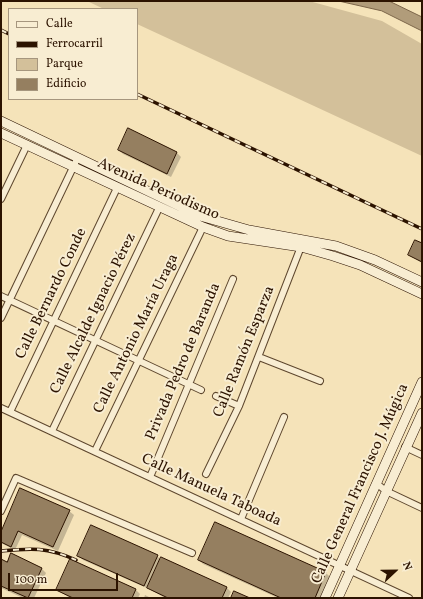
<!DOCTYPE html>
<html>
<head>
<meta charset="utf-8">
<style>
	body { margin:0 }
	#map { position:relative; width:423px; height:599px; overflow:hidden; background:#f5e3b9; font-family:Vollkorn,serif }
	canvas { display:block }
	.frame { position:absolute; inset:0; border:2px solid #2c1300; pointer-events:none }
	.legend { position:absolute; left:8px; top:8px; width:130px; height:92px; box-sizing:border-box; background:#f8edd2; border:1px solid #a6967e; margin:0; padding:5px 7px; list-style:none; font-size:12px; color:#2c1300 }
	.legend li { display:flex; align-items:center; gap:8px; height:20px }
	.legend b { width:20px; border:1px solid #a6967e }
	.north { position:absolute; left:375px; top:551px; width:40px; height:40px; -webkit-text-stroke:3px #f8edd2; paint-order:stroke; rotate:68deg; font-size:11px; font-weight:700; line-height:16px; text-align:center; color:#2c1300 }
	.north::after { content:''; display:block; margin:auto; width:14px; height:18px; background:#2c1300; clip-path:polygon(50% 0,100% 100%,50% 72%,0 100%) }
	.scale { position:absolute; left:8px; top:573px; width:110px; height:18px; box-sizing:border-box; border:2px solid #2c1300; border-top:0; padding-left:5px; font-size:12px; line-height:14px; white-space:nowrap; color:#2c1300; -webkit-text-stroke:3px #f8edd2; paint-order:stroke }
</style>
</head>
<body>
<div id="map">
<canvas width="423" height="599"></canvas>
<div class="frame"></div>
<ul class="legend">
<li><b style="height:5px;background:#f8edd2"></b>Calle</li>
<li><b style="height:5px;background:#2c1300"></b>Ferrocarril</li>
<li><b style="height:11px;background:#d3c09a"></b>Parque</li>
<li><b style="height:11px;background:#957f60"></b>Edificio</li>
</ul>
<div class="north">N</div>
<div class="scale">100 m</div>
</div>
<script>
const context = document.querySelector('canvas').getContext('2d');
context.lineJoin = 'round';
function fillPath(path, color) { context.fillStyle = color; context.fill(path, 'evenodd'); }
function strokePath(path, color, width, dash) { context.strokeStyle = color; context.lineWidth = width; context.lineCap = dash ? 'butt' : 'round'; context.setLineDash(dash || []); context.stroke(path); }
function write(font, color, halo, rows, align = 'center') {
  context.font = font + ' Vollkorn,serif'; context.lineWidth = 4; context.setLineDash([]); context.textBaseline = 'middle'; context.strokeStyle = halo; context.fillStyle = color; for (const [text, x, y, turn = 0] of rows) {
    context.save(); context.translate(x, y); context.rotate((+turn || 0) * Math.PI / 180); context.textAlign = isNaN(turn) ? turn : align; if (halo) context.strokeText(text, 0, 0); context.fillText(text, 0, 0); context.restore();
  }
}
const green = new Path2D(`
	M87,1h222l73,20 40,23v112l-285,-132v-15h-33z`);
const water = new Path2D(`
	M339,1h50l33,16v14l-40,-20z`);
const shadow = new Path2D(`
	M119,150l58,3 4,4 -10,20 -48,-23z
	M422,244v19l-13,-8z
	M69,511l5,4 -16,36 -36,-16 -7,15 -14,-7v-8z
	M215,523l111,50 4,4 -9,21h-43l-75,-34 -4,-4z
	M12,554l30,15 4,4 -12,25h-11l-22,-10v-28l6,3z
	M79,556h78l4,4v-1l66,29 4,4 -3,6h-63l-16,-9 -66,-29z
	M57,590h79l4,4 -2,4h-68z
	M145,595l6,3h-7z`);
const building = new Path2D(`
	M128,128l49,24 -10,22 -49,-24z
	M415,240l7,3v19l-14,-7z
	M20,488l50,22 -17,37 -35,-16 -7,16 -10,-5v-10z
	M215,522l111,50 -11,26h-34l-83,-38z
	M91,525l67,30 -14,31 -67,-30z
	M11,553l31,15 -14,30 -27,-12v-27l6,3z
	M161,557l66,30 -5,11h-54l-21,-10z
	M70,559l66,30 -4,9h-59l-17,-8z
	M234,591l16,7h-19z`);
const street = new Path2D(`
	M1,199l26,-54
	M1,296l200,94
	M1,318l77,-161
	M259,357l61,24
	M216,396l23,10
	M1,408l408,190
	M10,412l107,-224
	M52,431l107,-223
	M405,447l17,8
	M95,451l108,-224
	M206,474l33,-68 63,-162
	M150,477l83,-198
	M376,483l10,8 36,17
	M1,511l15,-33 176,75
	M241,519l43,-102`);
const secondary = new Path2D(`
	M1,121l199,95 49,14 87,16 39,14 47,22
	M1,133l202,94 25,9 73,11 32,9 27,9 62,29
	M325,598l97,-216
	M338,598l84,-185`);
const rail = new Path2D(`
	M1,30l8,4
	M137,94l285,135
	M1,551c31,-3 46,-4 75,9`);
const streetNames = [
	["Avenida Periodismo",158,190,24],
	["Calle Bernardo Conde",52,294,-64],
	["Calle Alcalde Ignacio Pérez",94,314,-64],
	["Calle Antonio María Uraga",137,334,-64],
	["Calle Ramón Esparza",245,352,-68],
	["Privada Pedro de Baranda",184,362,-67],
	["Calle General Francisco J. Múgica",361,484,-66],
	["Calle Manuela Taboada",211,491,25]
];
fillPath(green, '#d3c09a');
fillPath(water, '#b19c7a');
strokePath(water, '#7c6549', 1);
fillPath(shadow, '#0003');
fillPath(building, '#957f60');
strokePath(building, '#2c1300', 1);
strokePath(street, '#5e472e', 8);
strokePath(secondary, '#2c1300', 10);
strokePath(street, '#f8edd2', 6);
strokePath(secondary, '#f8edd2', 9);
strokePath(rail, '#2c1300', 3.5);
strokePath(rail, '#f8edd2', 2, [6]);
write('15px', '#2c1300', '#f8edd2', streetNames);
</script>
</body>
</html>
